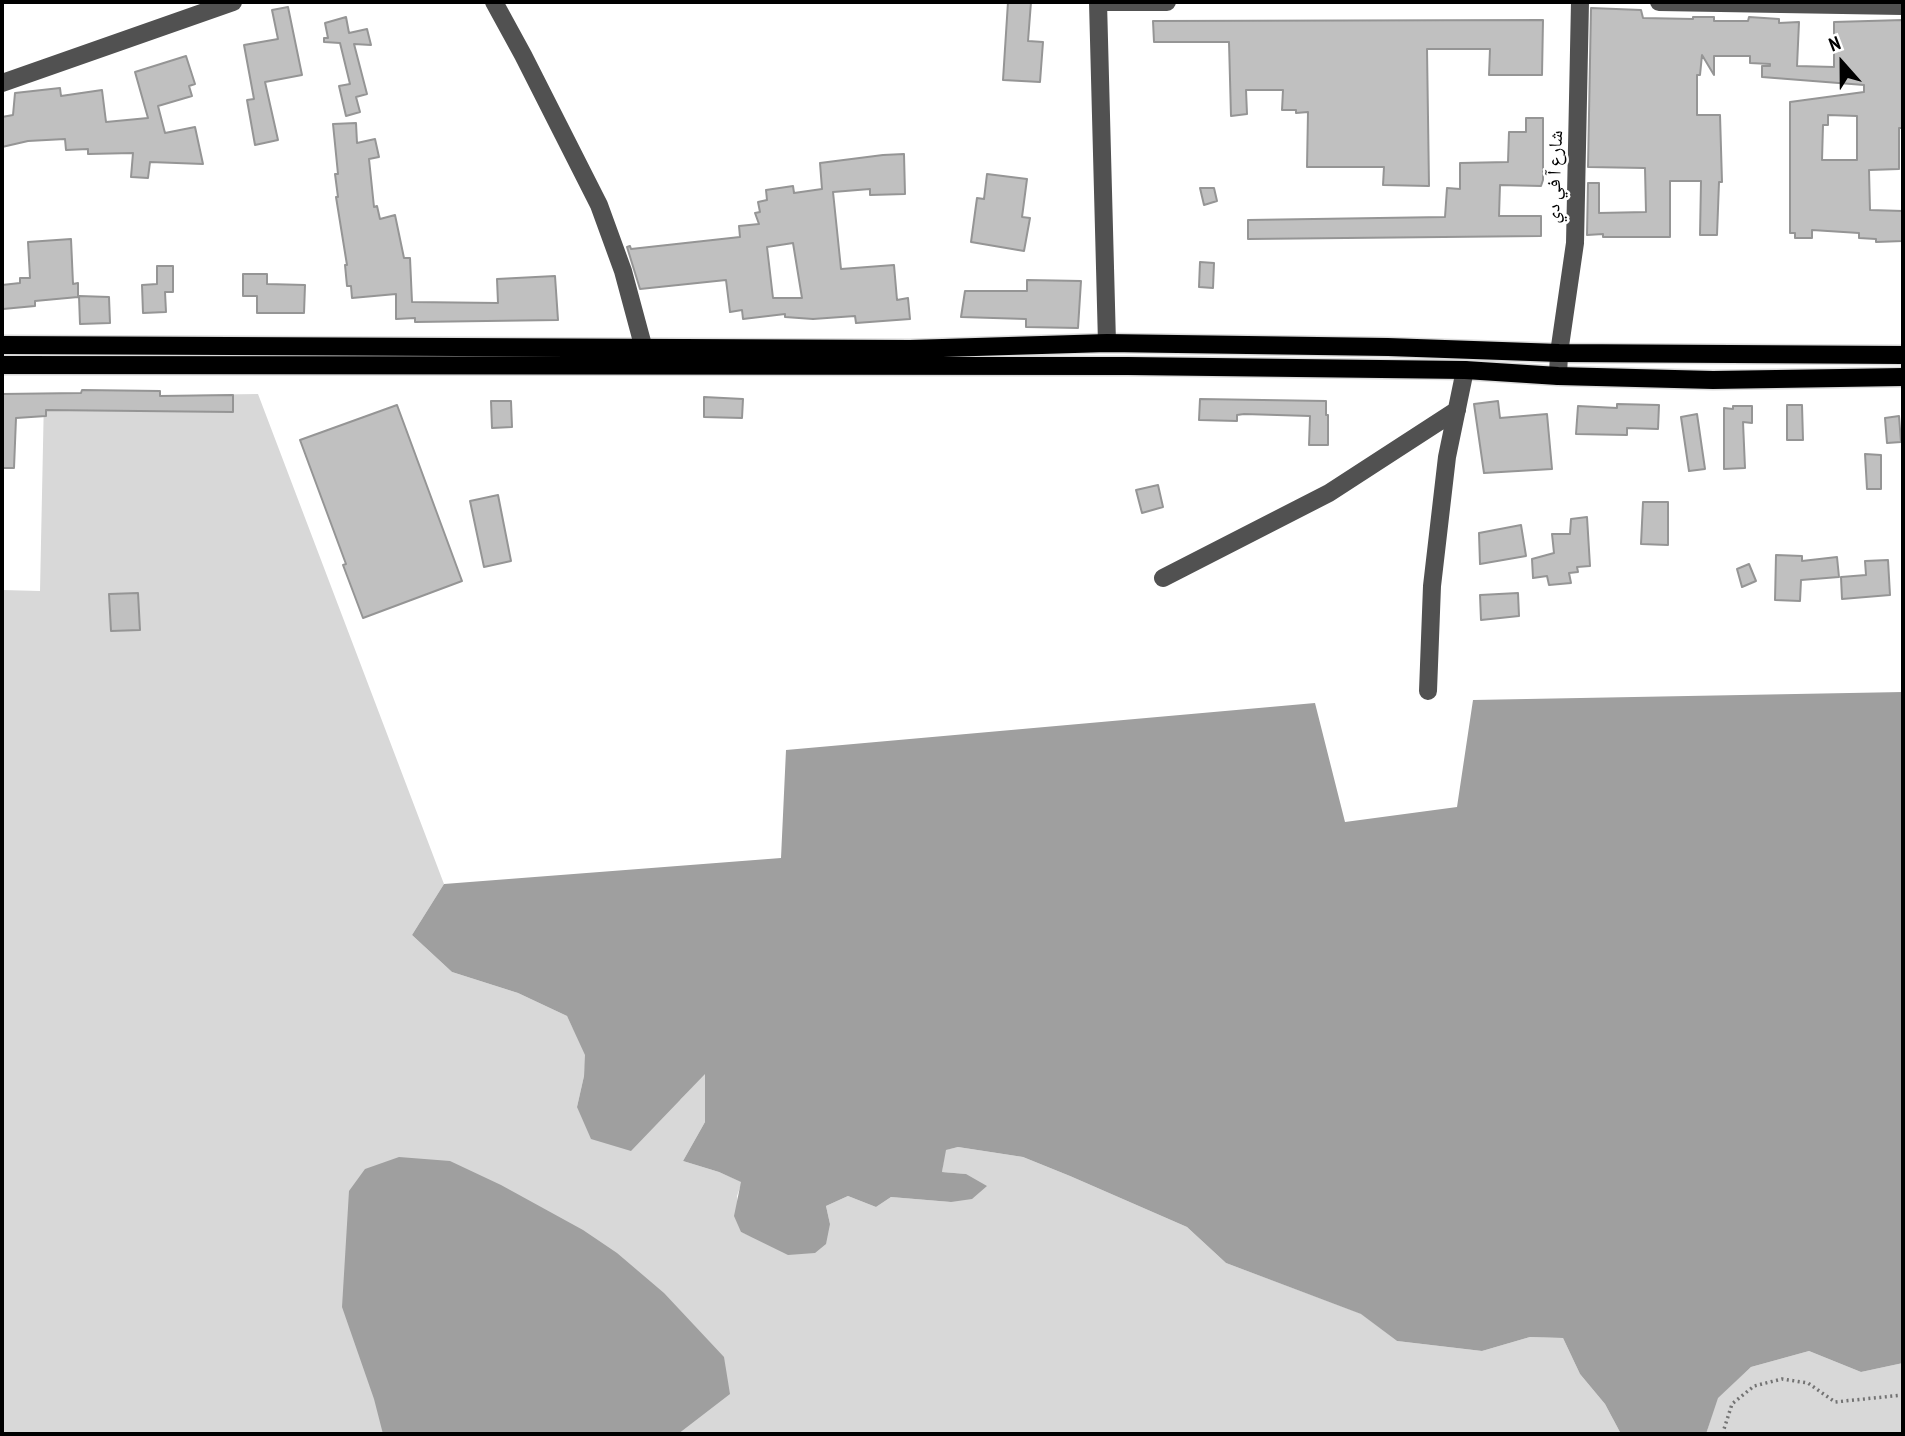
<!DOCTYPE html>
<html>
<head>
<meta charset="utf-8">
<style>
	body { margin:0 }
	#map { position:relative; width:1905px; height:1436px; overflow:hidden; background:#fff; font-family:"PT Sans Narrow",sans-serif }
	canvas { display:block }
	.frame { position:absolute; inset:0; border:4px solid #000; pointer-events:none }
	.north { position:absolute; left:1807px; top:28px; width:70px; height:70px; -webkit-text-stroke:5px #fff; paint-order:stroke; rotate:339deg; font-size:19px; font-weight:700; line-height:28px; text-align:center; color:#000 }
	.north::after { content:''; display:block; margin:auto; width:24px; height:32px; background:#000; clip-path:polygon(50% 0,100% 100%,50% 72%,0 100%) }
</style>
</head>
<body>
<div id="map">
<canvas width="1905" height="1436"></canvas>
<div class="frame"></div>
<div class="north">N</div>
</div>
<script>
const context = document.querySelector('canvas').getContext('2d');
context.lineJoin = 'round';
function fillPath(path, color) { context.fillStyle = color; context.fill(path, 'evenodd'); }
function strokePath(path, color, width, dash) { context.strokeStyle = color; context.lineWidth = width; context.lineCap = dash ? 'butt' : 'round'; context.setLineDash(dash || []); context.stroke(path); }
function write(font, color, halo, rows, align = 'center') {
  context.font = font + ' "PT Sans Narrow","Noto Naskh Arabic",sans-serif'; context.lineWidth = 5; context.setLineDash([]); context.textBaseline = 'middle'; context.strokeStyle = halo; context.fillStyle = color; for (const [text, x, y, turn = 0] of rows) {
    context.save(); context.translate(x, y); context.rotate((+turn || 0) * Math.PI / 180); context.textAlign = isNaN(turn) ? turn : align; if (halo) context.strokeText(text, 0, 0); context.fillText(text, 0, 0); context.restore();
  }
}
const green = new Path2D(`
	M258,394l186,490 -32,51 40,37 66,21 49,23 19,39 -2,21 -7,31 103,-7 25,-27v49l-22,39 36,11 23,10 -5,14 4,36 21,9 68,-17 -4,-18 22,-10 28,11 15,-10 60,5 15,-28 -24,-2 3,-22 13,-3 65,10 47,19 117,51 39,36 136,51 35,27 85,10 48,-14 33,1 17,36 25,30 16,30h-1619v-844l38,1 4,-194z
	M1809,1351l52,21 42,-9v71h-197l11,-36 34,-31z`);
const water = new Path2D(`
	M1903,692v671l-42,9 -52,-21 -58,16 -33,31 -12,36h-85l-16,-30 -25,-30 -17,-36 -33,-1 -48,14 -85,-10 -36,-27 -135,-51 -39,-36 -117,-51 -47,-19 -65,-10 -12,3 -4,22 24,2 21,12 -15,13 -21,3 -60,-5 -15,10 -28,-11 -22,10 4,18 -4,20 -11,9 -27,2 -47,-23 -7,-16 7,-34 -22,-10 -36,-11 22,-39v-48l-74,77 -40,-12 -14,-32 7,-31 1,-21 -18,-39 -49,-23 -66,-21 -40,-37 32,-51 337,-26 5,-108 529,-47 30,119 112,-15 16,-107z
	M399,1157l51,4 51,24 82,45 34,23 47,40 60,64 6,37 -52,40h-295l-9,-35 -32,-92 7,-116 16,-22z`);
const building = new Path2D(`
	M1008,2h23l-3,39 15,1 -3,40 -37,-2z
	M288,7l14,68 -37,7 13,58 -23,5 -8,-45 7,-1 -10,-54 34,-6 -6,-29z
	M1591,8l50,2 2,8 50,1v-2h21v4h34l1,-4 30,2v4l20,-1 -2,44 37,1v-45l69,-2v108h-4v41l-30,1 1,40 33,1v30l-27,1v-3l-17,-1v-5l-47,-3v8h-17v-5h-5v-131l74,-10v-7l-102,-8v-11h8v-2l-20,-1v-7h-36v19l-12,-20 -2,20h-3v40h23l2,67h-3l-2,53h-17l1,-54h-31v56h-67v-3l-16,1 1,-52h11v30l47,-1 -1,-44 -57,-1zM1828,115l29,1v44h-35l1,-35h5z
	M346,17l3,16 18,-4 4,16 -17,-1 13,50 -11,3 4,15 -14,4 -7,-30 11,-2 -10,-41 -16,-1v-4h4l-3,-15z
	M1543,20l-1,55h-53l1,-26h-63l2,137 -46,-1 1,-18h-77l1,-55 -12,1v-3h-14l1,-20h-37l1,24 -16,2 -2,-74h-75l-1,-21z
	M186,56l9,28 -6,2 3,10 -34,10 7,27 30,-6 8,37 -53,-2 -2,16 -17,-1 2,-24 -45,1v-5l-22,1 -1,-11 -37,2 -26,6v-30l11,-2 2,-22 45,-5 1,8 41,-6 4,32 42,-4 -13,-46z
	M1526,118h17v62l-2,6 -41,-1 -1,31h42v20l-293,3v-19l197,-3 2,-29 13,1v-26l48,-1 1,-30h17z
	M356,123l1,20 18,-4 4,18 -10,2 5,48 3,-1 3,13 15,-4 9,43h6l2,44 86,1 -1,-24 58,-3 3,44 -143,2v-4l-19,1v-25l-44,4 -1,-12h-4l-2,-21h2l-11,-68h2l-3,-23h3l-5,-50z
	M904,154l1,40 -35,1v-6l-37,3 8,77 53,-4 3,35 11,-2 2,21 -54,4 -1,-7 -42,3 -28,-2v-3l-42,5 -1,-9 -12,2 -4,-32 -86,9 -13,-42 3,-1 1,3 109,-12 -1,-11 20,-2 -4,-11 5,-1 -2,-10 9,-2 -1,-10 27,-4 1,7 28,-4 -2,-26 63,-8zM793,243l9,55h-29l-6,-51z
	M987,174l40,5 -5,38 8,1 -6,33 -53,-9 6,-44 7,1z
	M1200,188h14l3,13 -13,4z
	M71,239l2,45 5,-1v14l-43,4v5l-32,3 -1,-24 18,-2v-5h10l-2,-36z
	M1200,262l14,1 -1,25 -14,-1z
	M157,266h16v26h-8l1,20 -23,1 -1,-28 15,-1z
	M243,274h24v10l38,1 -1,28h-47v-17h-14z
	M1027,280l54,1 -3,47 -52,-1v-8l-65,-2 4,-26h62z
	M79,296l30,1 1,26 -30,1z
	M82,390l78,1v5l73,-1v17l-187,-2v6l-30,2 -2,50h-12v-74l79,-1z
	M704,397l39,2 -1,19 -38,-1z
	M1200,399l126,2v14h2v30h-19l1,-29 -66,-2 -7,1v6l-38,-1z
	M491,401h20l1,26 -20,1z
	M1498,401l2,17 47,-4 5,55 -68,4 -10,-69z
	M1617,404l42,1 -1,24 -31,-1v7l-51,-1 2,-28 39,2z
	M397,405l65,176 -99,37 -20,-53 3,-1 -46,-124z
	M1787,405h15l1,35h-16z
	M1733,406h19v17l-9,-1 2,46 -21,1v-61l9,1z
	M1697,414l8,55 -16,2 -8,-54z
	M1899,416l2,26 -14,1 -2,-25z
	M1865,454l16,1v34h-14z
	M1158,485l5,22 -21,6 -6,-23z
	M498,495l13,66 -27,6 -14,-66z
	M1643,502h25v43l-27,-1z
	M1587,517l3,49 -13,1 1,5 -9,1 2,10 -22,2 -2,-9 -14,2 -1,-19 22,-6 -2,-19h18l1,-15z
	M1521,525l5,31 -46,8 -1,-31z
	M1776,555l26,1v5l35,-4 2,20 -38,3 -1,21 -25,-1z
	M1888,560l2,35 -48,4 -1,-22 25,-2 -1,-14z
	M1749,564l7,17 -14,6 -5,-18z
	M138,593l2,37 -29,1 -2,-37z
	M1518,593l1,23 -38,4 -1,-25z`);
const path = new Path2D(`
	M1725,1434l-1,-5 8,-25 22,-18 28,-7 26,4 27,19 68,-7`);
const minor = new Path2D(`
	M494,2l29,53 76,150 24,66 21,78v12
	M1098,2l9,341
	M1098,2h69
	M1659,2l244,4
	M2,83l231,-81
	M1558,376l1,-23 16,-110 5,-241
	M1163,578l166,-85 128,-83
	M1428,691l4,-105 15,-129 18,-87`);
const major = new Path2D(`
	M2,345l908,4 197,-6 281,4 171,6 344,2
	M2,365l1126,1 337,4 93,6 155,4 190,-3`);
const streetNames = [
	["شارع آ في دي",1555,177,-88]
];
fillPath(green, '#d8d8d8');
fillPath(water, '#9f9f9f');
fillPath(building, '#c0c0c0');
strokePath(building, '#959595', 2);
strokePath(major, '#dbdbdb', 21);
strokePath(path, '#737373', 3.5, [2, 3.5]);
strokePath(minor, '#515151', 18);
strokePath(major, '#000', 18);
write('19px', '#000', '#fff', streetNames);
</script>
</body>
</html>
